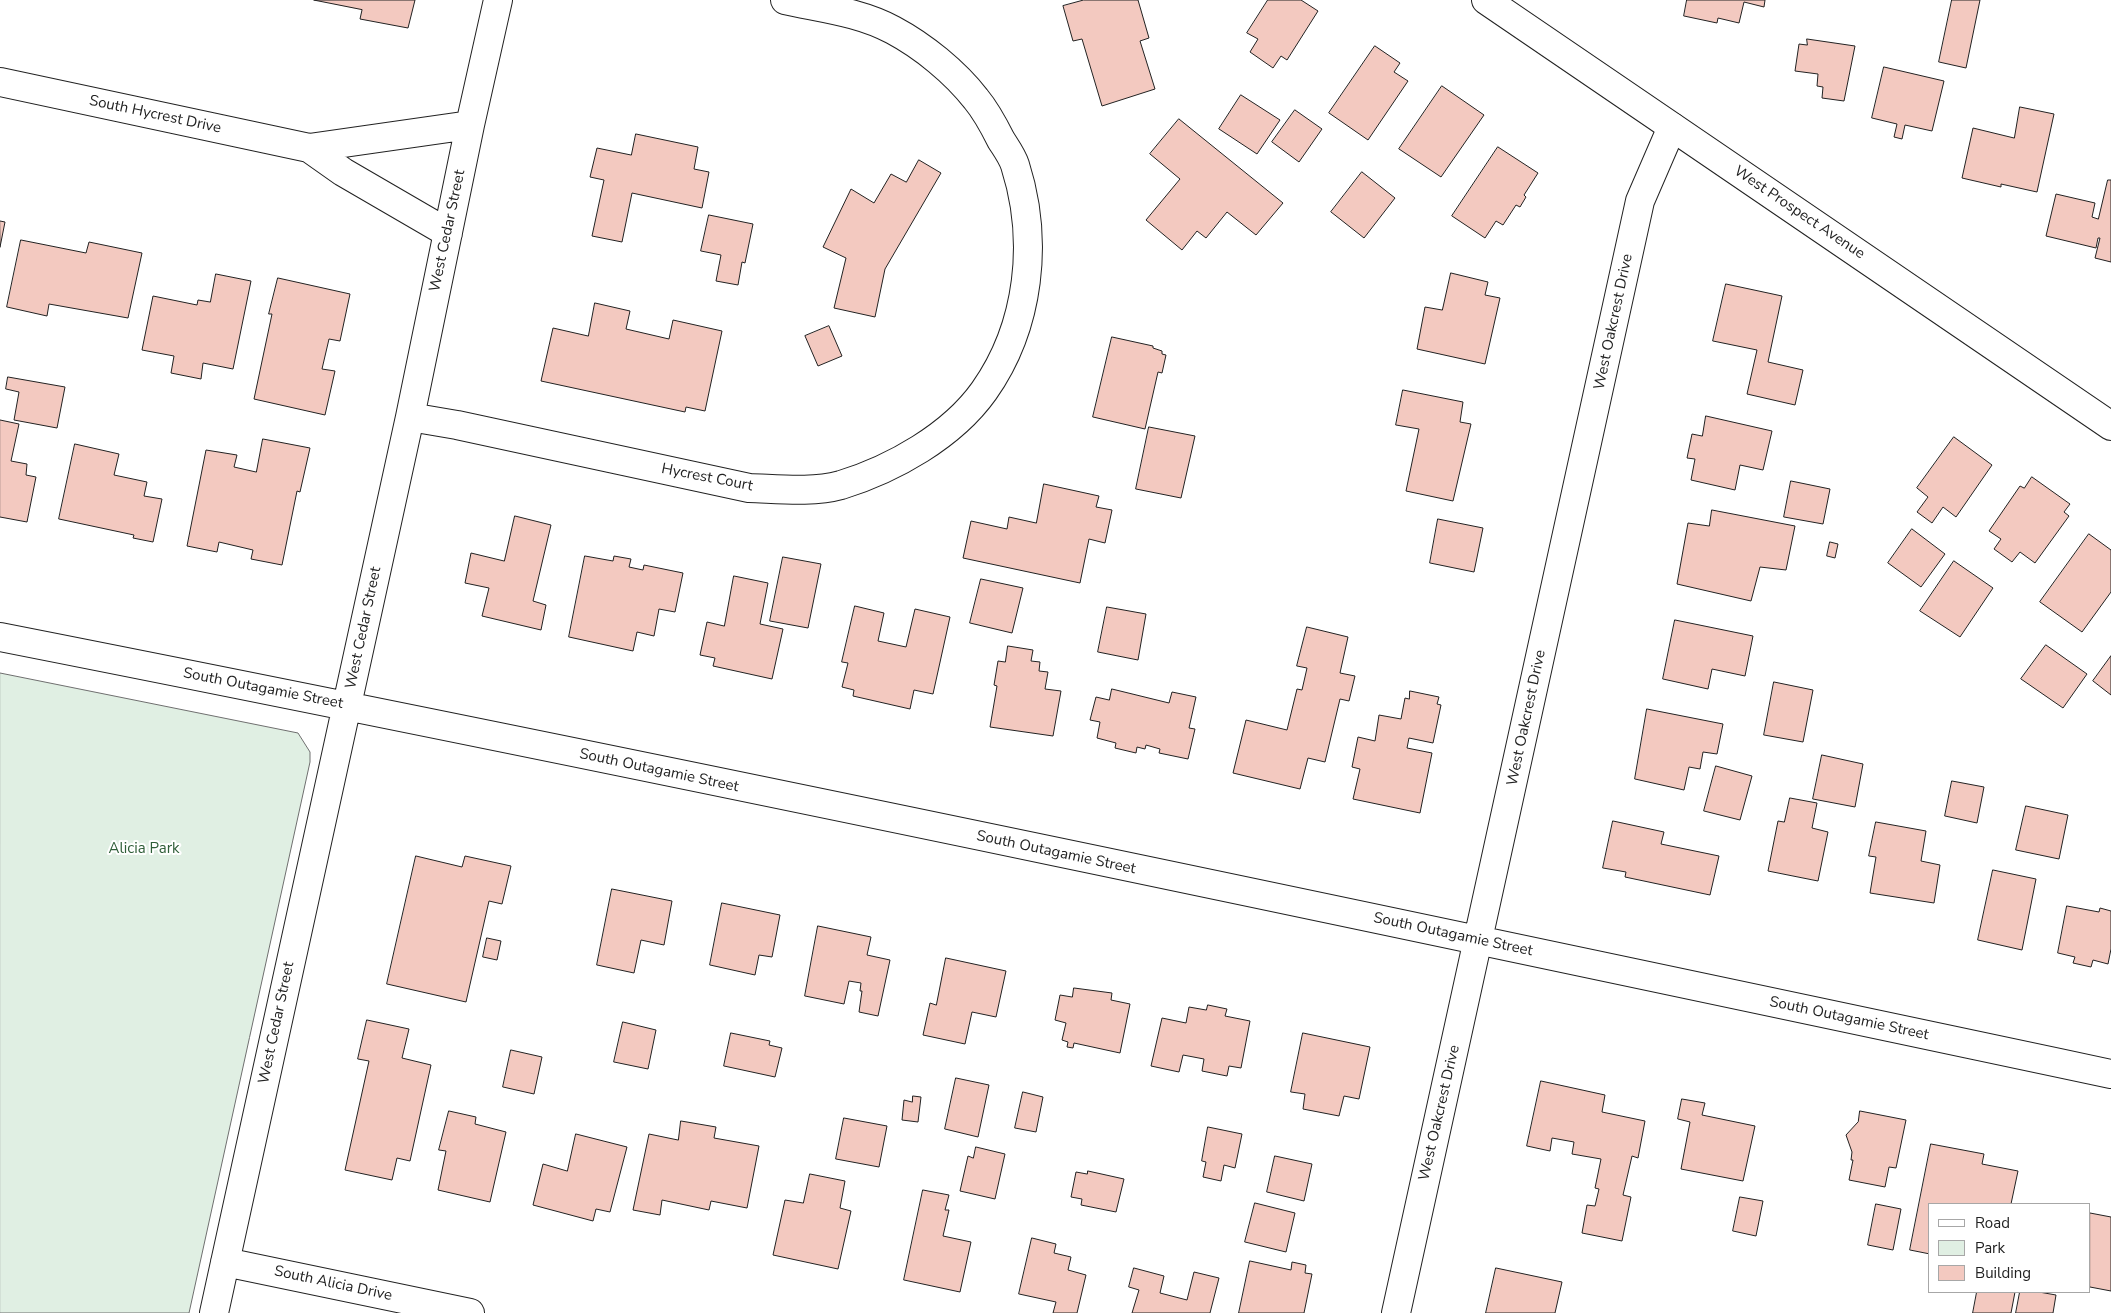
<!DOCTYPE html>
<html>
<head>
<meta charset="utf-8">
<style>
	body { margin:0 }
	#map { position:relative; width:2111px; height:1313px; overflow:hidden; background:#fff; font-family:"Nunito Sans",sans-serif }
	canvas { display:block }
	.legend { position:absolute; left:1928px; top:1203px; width:162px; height:90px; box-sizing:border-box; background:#fff; border:1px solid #a7a7a7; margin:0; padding:6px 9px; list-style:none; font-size:15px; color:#222 }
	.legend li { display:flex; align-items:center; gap:10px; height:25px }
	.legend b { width:25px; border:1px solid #a7a7a7 }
</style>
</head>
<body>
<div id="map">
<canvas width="2111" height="1313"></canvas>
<ul class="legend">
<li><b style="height:6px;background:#fff"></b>Road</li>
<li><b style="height:14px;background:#e0efe3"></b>Park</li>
<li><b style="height:14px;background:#f3c9c0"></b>Building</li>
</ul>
</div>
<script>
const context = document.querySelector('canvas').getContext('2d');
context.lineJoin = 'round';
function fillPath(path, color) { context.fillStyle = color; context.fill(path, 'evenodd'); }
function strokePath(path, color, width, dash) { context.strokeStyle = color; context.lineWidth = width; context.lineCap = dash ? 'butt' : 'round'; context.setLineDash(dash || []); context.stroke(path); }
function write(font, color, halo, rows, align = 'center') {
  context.font = font + ' "Nunito Sans",sans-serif'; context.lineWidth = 4; context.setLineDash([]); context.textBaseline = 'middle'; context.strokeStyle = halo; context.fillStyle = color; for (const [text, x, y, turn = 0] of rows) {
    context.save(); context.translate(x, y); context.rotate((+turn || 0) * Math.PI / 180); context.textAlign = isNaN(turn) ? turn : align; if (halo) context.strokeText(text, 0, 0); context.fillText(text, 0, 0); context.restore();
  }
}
const green = new Path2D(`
	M0,673l298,60 12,19v10l-121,551h-189z`);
const building = new Path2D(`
	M314,0h101l-7,28 -48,-9 2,-9z
	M1084,0h54l11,38 -9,3 15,48 -53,17 -20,-67 -9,2 -10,-35z
	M1268,0h33l17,11 -31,49 -6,-4 -8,12 -23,-16 8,-13 -11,-6z
	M1687,0h78l-1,7 -20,-5 -5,21 -21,-5 -1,5 -33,-7z
	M1952,0h28l-14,68 -27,-6z
	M1807,39l48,7 -11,55 -22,-3 1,-11 -6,-1 1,-12 -23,-3 4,-27 8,1z
	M1375,46l25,17 -6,9 14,9 -40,59 -39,-27z
	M1884,67l60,14 -12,50 -27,-6 -3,14 -8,-2 3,-13 -25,-6z
	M1442,86l42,29 -43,62 -42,-28z
	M1241,95l39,25 -23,34 -38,-25z
	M2020,107l34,7 -17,78 -36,-8v3l-39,-9 11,-50 41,10z
	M1295,110l27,19 -23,33 -27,-20z
	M1179,119l104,84 -27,32 -29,-23 -21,26 -9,-7 -15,19 -36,-30 34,-41 -30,-25z
	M636,134l62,13 -4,22 15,3 -7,36 -70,-15 -10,49 -30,-6 12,-56 -14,-3 7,-29 34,7z
	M1498,147l40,26 -14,22 2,2 -6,10 -4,-2 -13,20 -7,-4 -11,17 -33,-22z
	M919,160l22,13 -56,96 -10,48 -41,-9 12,-50 -23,-11 28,-58 23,14 17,-29 15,8z
	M1362,172l33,26 -31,40 -33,-26z
	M2108,180h3v82l-16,-4 5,-20h-2l-2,10 -50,-12 10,-42 39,9 -3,14 6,2z
	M709,215l44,9 -8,39 -3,-1 -4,23 -22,-4 5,-26 -20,-4z
	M0,221l5,1 -5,25z
	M21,240l65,13 3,-11 53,11 -14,65 -79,-14 -2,12 -40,-9z
	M1451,273l37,9 -3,13 15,3 -15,66 -68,-15 8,-42 17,3z
	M216,274l35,7 -18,88 -30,-6 -2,16 -30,-6 3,-17 -32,-6 11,-54 44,9 1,-5 12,2z
	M278,278l72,16 -10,47 -11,-2 -7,30 13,2 -10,44 -71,-16 18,-85h-3z
	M1726,284l56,12 -14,66 35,8 -8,35 -48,-11 10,-44 -44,-9z
	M595,303l35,8 -4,18 43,10 4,-19 49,11 -17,80 -19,-4 -1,5 -144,-31 12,-53 35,8z
	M829,326l13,30 -24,10 -13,-30z
	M1112,337l41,9v2l9,3v3l4,1 -4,18 -4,-1 -13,57 -52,-12z
	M8,377l57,10 -8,41 -43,-8 5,-28 -13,-3z
	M1403,390l60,12 -3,20 11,2 -18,77 -47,-10 13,-62 -23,-4z
	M1706,416l66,15 -9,39 -23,-5 -5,25 -44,-10 4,-21 -8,-1 5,-24 10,2z
	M0,420l19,4 -8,37 16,3 -1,11 10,2 -9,45 -27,-5z
	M1149,427l46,9 -14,62 -45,-9z
	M1954,437l38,28 -36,52 -13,-10 -11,16 -15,-11 11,-15 -11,-9z
	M263,439l47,9 -10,44 -3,-1 -15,74 -31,-6 2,-9 -34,-8 -2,10 -30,-6 19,-96 31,5 -3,12 22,5z
	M75,444l44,10 -5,21 33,7 -3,14 18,3 -9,43 -20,-4 1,-3 -75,-16z
	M2032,477l38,27 -6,8 5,4 -34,47 -15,-11 -8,10 -18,-13 7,-10 -12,-8 31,-45 4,2z
	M1791,481l39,8 -7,35 -39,-7z
	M1044,484l55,12 -3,11 16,3 -7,33 -16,-4 -9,44 -117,-25 8,-37 36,8 2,-12 27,6z
	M1712,510l83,16 -9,44 -26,-3 -9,34 -74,-17 11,-61 21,3z
	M515,516l36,9 -18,76 13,4 -5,25 -59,-14 7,-28 -24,-5 6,-30 33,8z
	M1438,519l45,9 -9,44 -44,-9z
	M1912,529l33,25 -24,33 -33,-24z
	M2089,534l22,16v42l-29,40 -42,-30z
	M1830,542l8,2 -3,14 -8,-2z
	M585,556l28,5 1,-5 17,3 -2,8 14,3 1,-5 39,8 -8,39 -16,-3 -5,27 -17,-4 -4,19 -64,-14z
	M783,557l38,7 -13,64 -38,-7z
	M1954,561l39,27 -33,49 -40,-26z
	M734,576l34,7 -8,41 23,5 -11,50 -59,-13 2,-8 -15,-3 7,-33 17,4z
	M981,579l42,9 -11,45 -42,-10z
	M855,606l29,7 -6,28 28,6 9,-38 35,8 -17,77 -19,-4 -4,19 -57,-13 1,-6 -12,-3 6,-24 -6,-1z
	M1107,607l39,7 -8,46 -40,-8z
	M1675,620l78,16 -8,40 -33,-7 -4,20 -45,-10z
	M1307,627l41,10 -8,36 15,3 -6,25 -9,-2 -15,63 -17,-4 -8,31 -67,-16 13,-53 41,10 10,-41 5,1 5,-22 -10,-2z
	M2046,645l41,29 -24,34 -42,-29z
	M1008,646l25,4 -2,11 9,1 -1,9 9,1 -3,17 16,2 -8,45 -63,-9 7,-41 -3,-1 4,-24 7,1z
	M2111,656v39l-18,-14z
	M1774,682l39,8 -10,52 -39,-7z
	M1112,689l57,14 3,-11 24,5 -7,31 6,1 -7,30 -29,-6 1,-4 -14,-4 -1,4 -8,-2 -1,6 -21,-5 1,-5 -19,-5 3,-16 -10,-2 6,-23 13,3z
	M1410,691l29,6 -2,7 4,1 -8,38 -24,-5 -2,10 25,5 -12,60 -67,-14 7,-30 -8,-2 6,-30 17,4 4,-26 22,4 4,-21 4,1z
	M1647,709l76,15 -6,30 -14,-2 -3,17 -11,-2 -5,23 -49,-11z
	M1822,755l41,9 -8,43 -42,-8z
	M1716,766l36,10 -12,44 -36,-9z
	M1952,781l32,6 -7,36 -32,-7z
	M1790,798l27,5 -5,25 16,4 -10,49 -50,-10 10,-50 6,1z
	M2026,806l42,9 -9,44 -43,-9z
	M1613,821l51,11 -3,12 58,12 -9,39 -85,-18 1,-5 -23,-4z
	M1876,822l50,9 -5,30 19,4 -6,38 -64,-10 6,-36 -7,-1z
	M416,856l46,11 3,-11 46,10 -9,38 -13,-3 -23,101 -79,-18z
	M1993,870l43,9 -14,71 -44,-10z
	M612,889l60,12 -8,44 -23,-5 -7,33 -37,-8z
	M722,903l58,12 -8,42 -13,-2 -4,20 -45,-10z
	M2067,906l32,6 1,-4 11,3v38l-3,15 -15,-4 -2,7 -18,-4 2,-6 -17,-4z
	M818,926l53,11 -4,18 23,5 -12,56 -19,-4 3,-21h-2l1,-8 -12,-2 -5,23 -39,-8z
	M487,938l14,3 -4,19 -14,-3z
	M946,958l60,13 -10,46 -24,-5 -7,32 -42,-9 7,-32 6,2z
	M1074,988l38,5 -1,7 19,4 -10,49 -46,-10 -1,5 -6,-1 1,-5 -6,-2 4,-17 -11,-3 5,-25 12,2z
	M1208,1005l19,4 -2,7 25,5 -9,47 -12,-2 -2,10 -25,-5 2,-12 -21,-4 -4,17 -28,-6 11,-48 24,5 3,-16 17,3z
	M367,1020l42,9 -7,29 29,7 -21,96 -13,-3 -5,22 -47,-10 24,-109 -11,-2z
	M623,1022l33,8 -8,39 -34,-7z
	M731,1033l39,8 -1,4 13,3 -7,29 -51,-11z
	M1303,1033l67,14 -11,52 -15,-3 -5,20 -36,-7 2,-15 -14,-2z
	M511,1050l31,7 -8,37 -31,-7z
	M956,1078l33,7 -11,52 -33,-8z
	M1541,1081l64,14 -3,17 43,9 -7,37 -6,-2 -9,39 8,2 -9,44 -40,-8 5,-28 8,1 4,-17 -4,-1 6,-29 -29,-5 2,-12 -22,-4 -2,13 -23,-5z
	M1023,1092l20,5 -7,35 -21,-4z
	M913,1096l8,1 -3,25 -16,-2 2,-20 8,2z
	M1682,1099l23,4 -3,12 53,11 -12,55 -62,-12 9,-47 -12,-3z
	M449,1111l27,6 -1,7 31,8 -16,70 -52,-12 8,-39 -7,-1z
	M1860,1111l46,9 -10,48 -7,-1 -4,20 -36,-7 4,-20h-2l1,-8 -6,-17 12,-13z
	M844,1118l43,8 -8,41 -43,-8z
	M681,1121l35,6 -2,11 45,8 -12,62 -36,-7 -2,9 -47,-10 -2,15 -27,-5 16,-76 29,6z
	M1208,1127l34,7 -7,34 -11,-3 -3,16 -18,-4 3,-15 -4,-1z
	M576,1134l51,13 -17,65 -14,-3 -3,12 -60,-16 10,-41 24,7z
	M1931,1144l53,10 -2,10 36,7 -7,33h-81v50l-20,-4z
	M976,1147l29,7 -10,45 -35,-8 8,-35 5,2z
	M1275,1156l37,8 -8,37 -37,-9z
	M1088,1171l36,8 -8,33 -35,-7 1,-6 -11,-2 5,-25 11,2z
	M810,1174l35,7 -5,27 11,3 -13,58 -65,-14 12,-55 18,3z
	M923,1190l26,5 -4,15h4l-6,26 28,6 -11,50 -56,-12z
	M1740,1197l23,4 -7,35 -23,-5z
	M1255,1203l40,10 -9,39 -41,-10z
	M1876,1204l25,5 -8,41 -25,-5z
	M2090,1213l21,4v74l-21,-4z
	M1032,1238l24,6 -2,9 17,4 -3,13 18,5 -9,38h-24l3,-11 -37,-8z
	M1250,1261l41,9 1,-8 14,3 -1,8 7,1 -8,39h-65z
	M1134,1268l30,8 -4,17 27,7 7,-28 25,6 -9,35h-78l7,-23 -10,-3z
	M1496,1268l66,14 -7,31h-69z
	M1977,1292h38l-4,21h-38z
	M2020,1292h19l17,3 -3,18h-37z`);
const minor = new Path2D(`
	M0,82l309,66 161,-23
	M309,148l34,24 105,61
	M410,417l47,8 292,63c30,1 63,5 92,-3 52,-16 111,-49 143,-94 46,-65 55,-151 31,-226 -3,-9 -9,-17 -14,-25 -7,-14 -15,-29 -25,-41 -21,-27 -53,-53 -83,-69 -33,-18 -72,-22 -108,-30
	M0,637c705,139 1408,288 2111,437
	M225,1262l245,51
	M214,1313l196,-896 60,-292 28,-125
	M1396,1313l244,-1112 32,-74`);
const secondary = new Path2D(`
	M1486,0l625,426`);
const streetNames = [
	["South Hycrest Drive",155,115,12],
	["West Prospect Avenue",1799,213,34],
	["West Cedar Street",448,231,-78],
	["West Oakcrest Drive",1614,322,-78],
	["Hycrest Court",707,478,11],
	["West Cedar Street",364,628,-78],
	["South Outagamie Street",263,689,11],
	["West Oakcrest Drive",1527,718,-78],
	["South Outagamie Street",659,771,12],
	["South Outagamie Street",1056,853,12],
	["South Outagamie Street",1453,935,12],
	["South Outagamie Street",1849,1019,12],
	["West Cedar Street",277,1023,-78],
	["West Oakcrest Drive",1440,1113,-77],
	["South Alicia Drive",333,1284,12]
];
const parkNames = [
	["Alicia Park",144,849]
];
fillPath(green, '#e0efe3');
strokePath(green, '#6f6f6f', 1);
fillPath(building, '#f3c9c0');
strokePath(building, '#222', 1);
strokePath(minor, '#222', 30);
strokePath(secondary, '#222', 30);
strokePath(minor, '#fff', 28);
strokePath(secondary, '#fff', 28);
write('15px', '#222', '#fff', streetNames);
write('15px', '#2f5e38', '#fff', parkNames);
</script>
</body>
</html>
